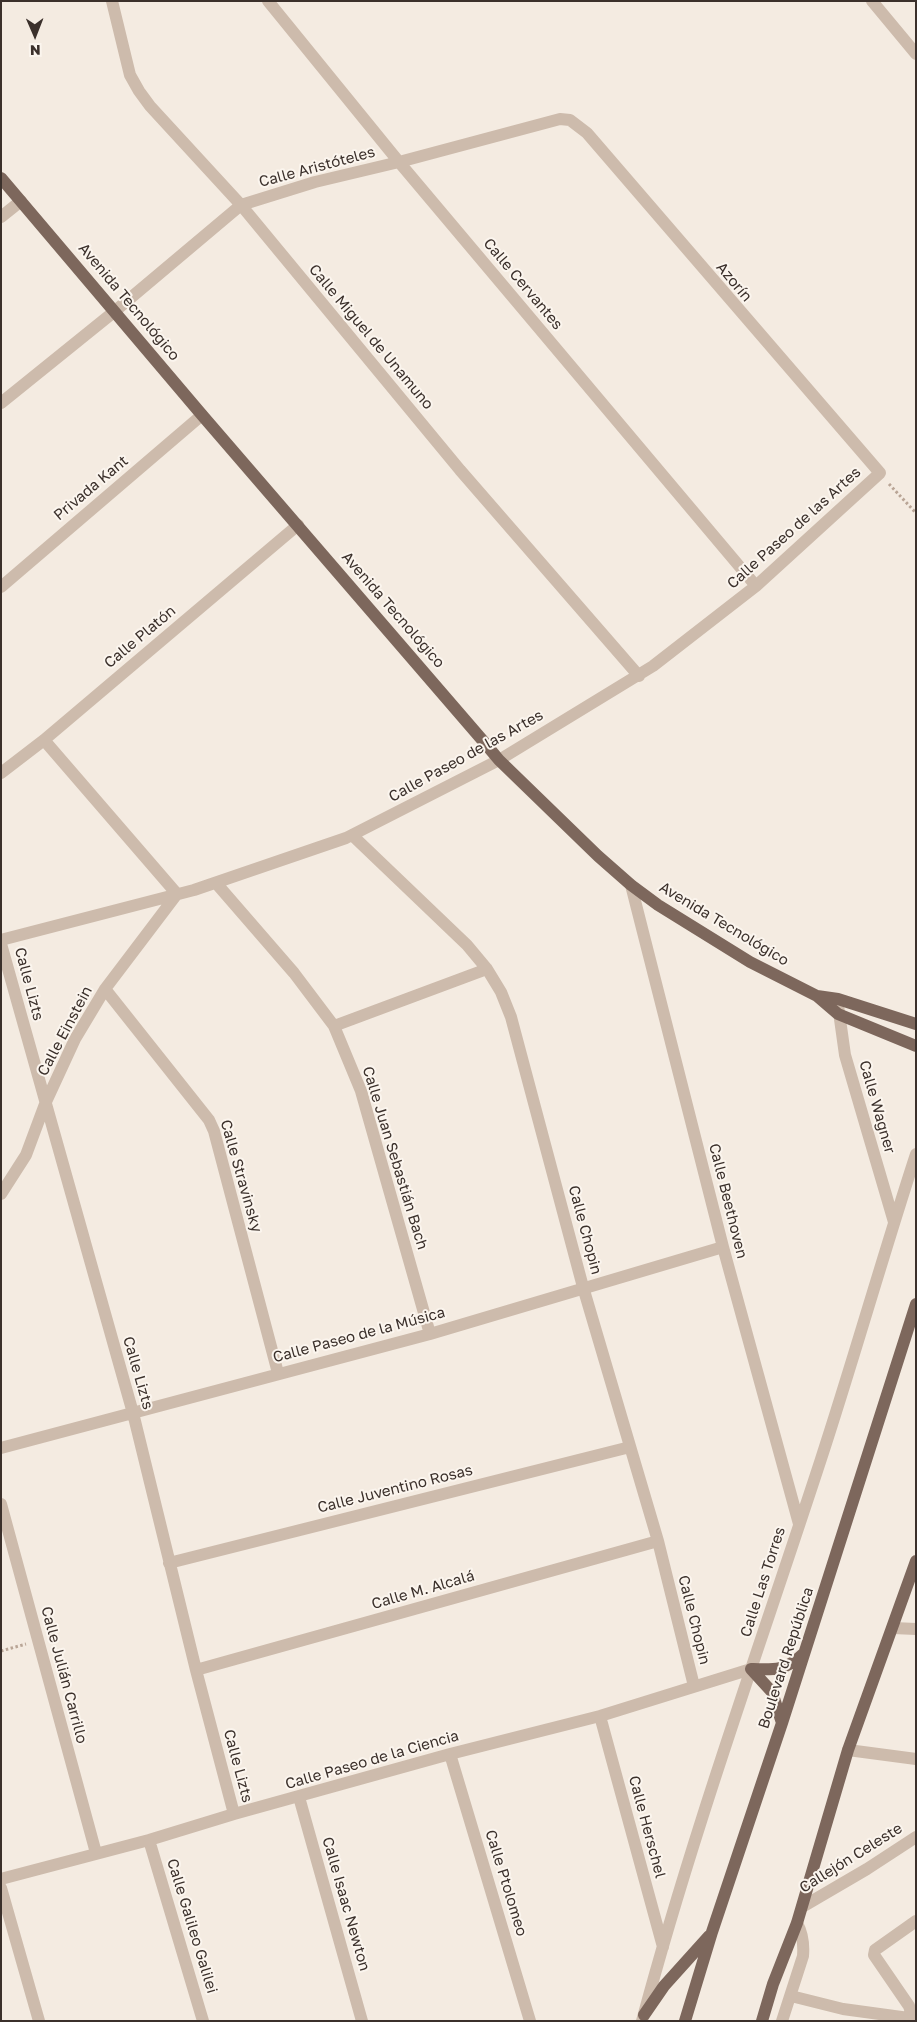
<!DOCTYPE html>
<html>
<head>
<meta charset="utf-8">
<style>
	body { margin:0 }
	#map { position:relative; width:917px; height:2022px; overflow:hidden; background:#f4ebe1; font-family:"Golos Text",sans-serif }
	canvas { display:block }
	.frame { position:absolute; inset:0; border:2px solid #3b302b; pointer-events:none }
	.north { position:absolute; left:10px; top:10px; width:50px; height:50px; -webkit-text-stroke:4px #fbf5ee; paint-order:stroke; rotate:179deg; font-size:14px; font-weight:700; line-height:20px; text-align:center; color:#3b302b }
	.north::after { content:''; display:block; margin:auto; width:18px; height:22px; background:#3b302b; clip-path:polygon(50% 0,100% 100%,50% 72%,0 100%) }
</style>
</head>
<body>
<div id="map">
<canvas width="917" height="2022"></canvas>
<div class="frame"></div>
<div class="north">N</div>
</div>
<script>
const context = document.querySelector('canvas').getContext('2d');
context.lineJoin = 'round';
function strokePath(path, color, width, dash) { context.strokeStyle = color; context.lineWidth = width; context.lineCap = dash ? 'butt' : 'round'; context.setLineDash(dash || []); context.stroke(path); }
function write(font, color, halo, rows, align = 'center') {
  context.font = font + ' "Golos Text",sans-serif'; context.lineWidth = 4; context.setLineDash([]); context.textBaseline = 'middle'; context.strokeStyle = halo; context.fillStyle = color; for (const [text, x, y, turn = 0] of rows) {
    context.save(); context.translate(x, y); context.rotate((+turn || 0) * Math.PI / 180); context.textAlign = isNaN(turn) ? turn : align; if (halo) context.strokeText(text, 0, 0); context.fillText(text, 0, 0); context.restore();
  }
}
const path = new Path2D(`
	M889,484l27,29
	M1,1651l25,-7`);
const minor = new Path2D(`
	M112,1l18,74 9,16 11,15 91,99 219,265 179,206
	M268,1l131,161 357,424
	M872,1l44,53
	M1,217l20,-16
	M1,403l114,-92 126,-106 74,-23 84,-20 161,-43 10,1 17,13 293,340 -124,113 -103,80 -154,94 -153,78 -152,52 -193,50
	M1,587l201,-172
	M1,773l43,-33 254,-215
	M352,835l115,110 20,24 14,23 10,25 72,270 75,254 36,145
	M216,883l78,90 40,53 27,65 69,243
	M631,885l92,362 76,277
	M1,944l132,469 63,257 38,144
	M105,989l104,131 5,11 64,242
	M838,1005l7,50 49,167
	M334,1026l153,-57
	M1,1194l25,-39 19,-51 30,-65 30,-50 72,-95 -133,-154
	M1,1448l429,-114 293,-87
	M1,1504l95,349
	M169,1563l461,-116
	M893,1628l23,1
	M196,1670l462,-129
	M600,1716l63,231
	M848,1750l68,9
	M450,1754l80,267
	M299,1797l63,224
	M149,1840l54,181
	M1,1879l148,-39 85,-26 216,-60 150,-38 151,-47
	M1,1888l38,133
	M802,1907l65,-38 49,-32
	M791,1996l52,13 73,10
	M913,2019l-4,-13 -35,-51 1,-5 41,-29
	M642,2021c51,-190 118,-375 179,-562 33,-101 62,-204 95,-305
	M782,2021l21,-65c1,-12 0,-22 -6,-33`);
const major = new Path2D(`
	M1,178l201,237 282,327 15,18 99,96 33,29 27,20 92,57 67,34 21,18 78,32
	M817,996l21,3 78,25
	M751,1669l21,23 10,31
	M751,1669c24,1 34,2 52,-15
	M644,2015l20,-29 45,-50
	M685,2021l27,-89 70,-209 134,-419
	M762,2021l11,-37 24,-61 51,-173 68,-189`);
const streetNames = [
	["Calle Aristóteles",317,167,-15],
	["Azorín",734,282,50],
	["Calle Cervantes",523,284,50],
	["Avenida Tecnológico",129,302,50],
	["Calle Miguel de Unamuno",371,337,50],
	["Privada Kant",91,488,-40],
	["Calle Paseo de las Artes",794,528,-42],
	["Avenida Tecnológico",393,610,49],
	["Calle Platón",140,637,-40],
	["Calle Paseo de las Artes",466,756,-29],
	["Avenida Tecnológico",724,924,31],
	["Calle Lizts",29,984,75],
	["Calle Einstein",65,1031,-62],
	["Calle Wagner",877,1107,74],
	["Calle Juan Sebastián Bach",395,1158,73],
	["Calle Stravinsky",241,1176,74],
	["Calle Beethoven",728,1201,76],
	["Calle Chopin",585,1230,75],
	["Calle Paseo de la Música",359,1335,-15],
	["Calle Lizts",138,1373,74],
	["Calle Juventino Rosas",395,1489,-14],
	["Calle Las Torres",763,1582,-72],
	["Calle M. Alcalá",423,1590,-16],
	["Calle Chopin",694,1620,76],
	["Boulevard República",786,1658,-72],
	["Calle Julián Carrillo",64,1675,75],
	["Calle Paseo de la Ciencia",372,1760,-16],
	["Calle Lizts",238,1766,75],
	["Calle Herschel",647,1827,75],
	["Callejón Celeste",851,1858,-32],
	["Calle Ptolomeo",506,1883,73],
	["Calle Isaac Newton",346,1904,74],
	["Calle Galileo Galilei",192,1926,73]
];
strokePath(path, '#b9a596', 3, [2.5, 2.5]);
strokePath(minor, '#cdbbac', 12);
strokePath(major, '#7d675c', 12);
write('15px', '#3b302b', '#fbf5ee', streetNames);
</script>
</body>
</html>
